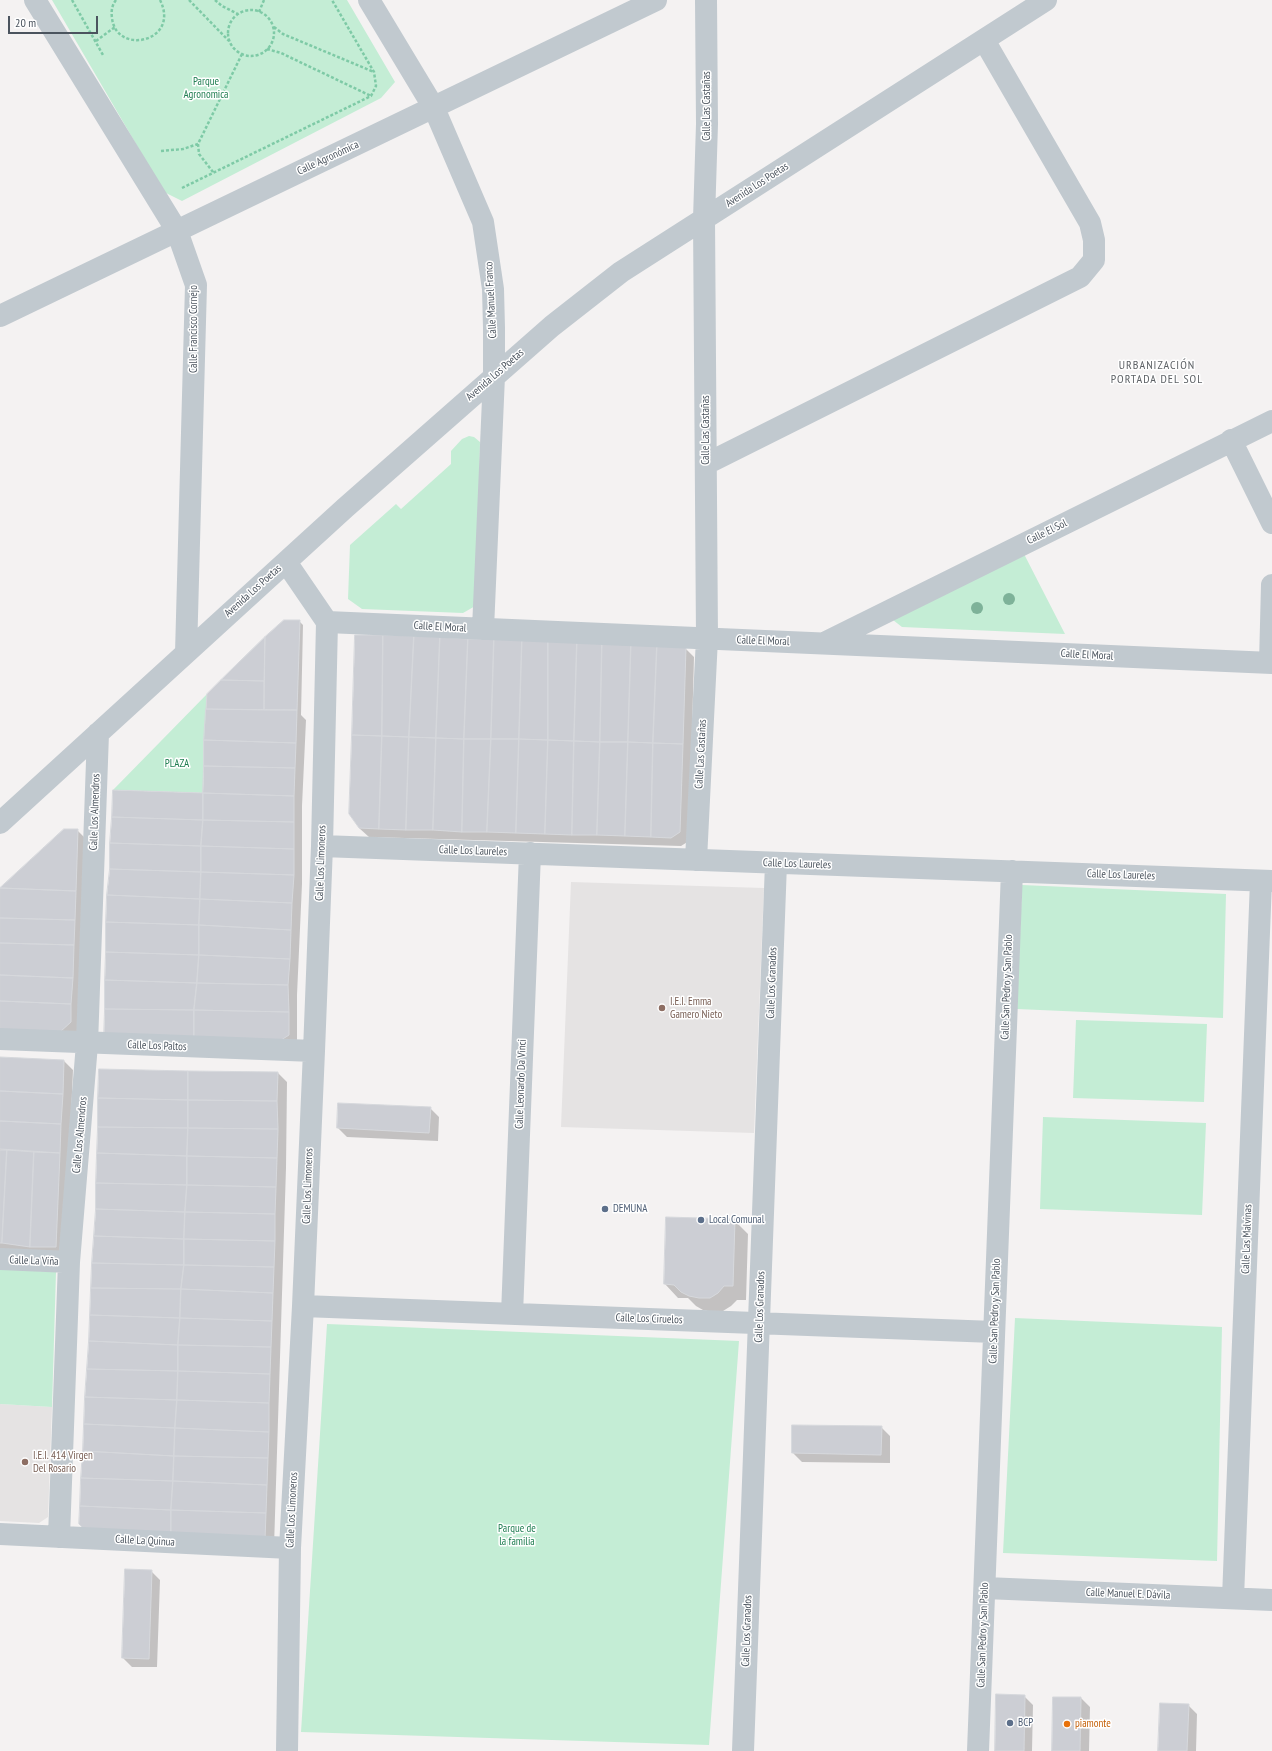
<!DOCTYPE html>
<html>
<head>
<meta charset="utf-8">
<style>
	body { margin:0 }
	#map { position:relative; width:1272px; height:1751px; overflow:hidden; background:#f4f2f2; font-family:"PT Sans Narrow",sans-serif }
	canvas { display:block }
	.scale { position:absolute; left:8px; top:16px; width:90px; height:18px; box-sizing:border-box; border:2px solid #4b545e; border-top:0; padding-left:5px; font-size:12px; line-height:14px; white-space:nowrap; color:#4b545e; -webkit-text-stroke:3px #fff; paint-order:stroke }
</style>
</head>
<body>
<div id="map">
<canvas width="1272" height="1751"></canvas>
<div class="scale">20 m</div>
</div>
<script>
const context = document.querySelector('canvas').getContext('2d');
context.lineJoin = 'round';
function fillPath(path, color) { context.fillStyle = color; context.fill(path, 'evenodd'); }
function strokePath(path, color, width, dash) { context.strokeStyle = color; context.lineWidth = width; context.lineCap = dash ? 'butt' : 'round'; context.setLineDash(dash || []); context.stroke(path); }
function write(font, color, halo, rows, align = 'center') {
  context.font = font + ' "PT Sans Narrow",sans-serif'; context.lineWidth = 3; context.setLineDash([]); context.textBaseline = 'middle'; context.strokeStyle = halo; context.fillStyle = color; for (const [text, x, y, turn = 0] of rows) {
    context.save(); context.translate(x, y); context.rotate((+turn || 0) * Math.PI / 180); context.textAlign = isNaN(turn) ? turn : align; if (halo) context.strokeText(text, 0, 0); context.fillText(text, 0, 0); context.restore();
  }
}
const education = new Path2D(`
	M571,882l193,6 -10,245 -193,-6z
	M0,1404l52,3 -4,110 -9,6 -39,-2z`);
const green = new Path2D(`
	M52,0h295l48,82 -14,16 -199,103 -18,-9z
	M469,436l5,1 6,5 -3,163 -14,8 -101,-4 -14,-10 2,-54 46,-41 5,5 50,-45v-13l11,-12z
	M1024,554l41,80 -163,-7 -9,-7z
	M207,694l-4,99 -90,-3z
	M1022,885l204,9 -3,124 -206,-9z
	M1076,1020l131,4 -3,78 -131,-4z
	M1043,1117l163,6 -4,92 -162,-6z
	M0,1269l56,3 -4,135 -52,-3z
	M1015,1318l207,9 -5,234 -214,-8z
	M327,1324l412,17 -30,404 -408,-13z`);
const shadow = new Path2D(`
	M299,621l4,4 -2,90 5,5 -4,86v78l-5,111v49l-183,3 90,-253 4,-100 57,-56z
	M685,648l9,9 -5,184 -8,5 -312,-9 -10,-9z
	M77,830l9,9 -7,192 -79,8v-149z
	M0,1059l64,2 9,9 -8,186 -65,-4z
	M278,1073l9,9 -1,86 -12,379 -187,-15z
	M430,1108l9,9 -1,24 -91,-4 -9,-9z
	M734,1220l14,14 -2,66h-9l-6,6 -8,5 -10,1 -10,-2 -7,-4 -8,-8h-10l-13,-14z
	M881,1427l9,9v27l-88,-1 -9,-9z
	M151,1571l9,9 -3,87h-25l-9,-9z
	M1024,1696l9,9 -1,46h-36z
	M1081,1698l9,9 -1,44h-36z
	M1188,1705l9,9 -1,37h-37z`);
const building = new Path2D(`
	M284,620h16l-3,90h-33l1,-73z
	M355,635h28l-1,101 -30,-1z
	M383,635l31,1 -5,101 -27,-1z
	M414,636l26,1 -4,101 -27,-1z
	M265,637l-1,44 -43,-1z
	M440,637l28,2 -4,100 -28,-1z
	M468,639h26l-3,100h-27z
	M494,639l28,1 -3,99h-28z
	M522,640l26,1v99l-29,-1z
	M548,641l29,1 -3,99 -26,-1z
	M577,642l25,1 -2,99 -26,-1z
	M602,643l29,2 -3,97h-28z
	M631,645l26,1 -4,97 -25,-1z
	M657,646l29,1 -3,97 -30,-1z
	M221,680l43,1v29l-58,-1 1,-15z
	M206,709l91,1 -1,33 -92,-3z
	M352,735l30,1 -3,93 -20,-1 -10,-14z
	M382,736l27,1 -3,93 -27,-1z
	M409,737l27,1 -3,92h-27z
	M436,738l28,1 -2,93 -29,-2z
	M464,739h27l-4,93h-25z
	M491,739h28l-3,94 -29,-1z
	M519,739l29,1 -3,94 -29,-1z
	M204,740l92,3 -1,25 -91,-2z
	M548,740l26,1 -2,94 -27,-1z
	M574,741l26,1 -3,93h-25z
	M600,742h28l-3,94 -28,-1z
	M628,742l25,1 -2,94 -26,-1z
	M653,743l30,1 -3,88 -9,6 -20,-1z
	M204,766l91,2 -1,28 -91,-3z
	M113,790l90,3v27l-91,-3z
	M203,793l91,3v26l-91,-2z
	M112,817l91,3 -2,26 -91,-3z
	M203,820l91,2v27l-93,-3z
	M64,829h14l-2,62 -76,-3z
	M110,843l91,3v26l-91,-3z
	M201,846l93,3v26l-93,-3z
	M110,869l91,3 -1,27 -93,-4z
	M201,872l93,3 -2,28 -92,-4z
	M0,888l76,3 -1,29 -75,-2z
	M107,895l93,4 -1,26 -93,-3z
	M200,899l92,4 -1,27 -92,-5z
	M0,918l75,2 -1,25 -74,-2z
	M106,922l93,3v30l-93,-3z
	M199,925l92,5 -1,29 -91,-4z
	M0,943l74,2 -1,33 -73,-3z
	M106,952l93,3 -2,28 -92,-3z
	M199,955l91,4 -2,26 -91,-2z
	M0,975l73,3 -2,26 -71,-3z
	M105,980l92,3 -3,27 -89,-1z
	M197,983l91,2 1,27 -95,-2z
	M0,1001l71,3v18l-11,10 -60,-2z
	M105,1009l89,1v29l-90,-1z
	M194,1010l95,2v23l-11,7 -84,-3z
	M0,1057l64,3 -1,34 -63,-3z
	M99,1069l89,2v29l-90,-2z
	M188,1071l90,1 -1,29 -89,-1z
	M0,1091l63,3 -2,30 -61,-3z
	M98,1098l90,2v28l-90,-1z
	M188,1100l89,1 1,28 -90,-1z
	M338,1103l93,4 -2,26 -92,-5z
	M0,1121l61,3 -1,29 -60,-4z
	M98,1127l90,1 -1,28 -90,-3z
	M188,1128l90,1 -1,29 -90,-2z
	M0,1150h7l-5,93h-2z
	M7,1150l27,2 -4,95 -28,-4z
	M34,1152l26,1 -4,94h-26z
	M97,1153l90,3v29l-91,-2z
	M187,1156l90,2 -1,29 -89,-2z
	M96,1183l91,2 -2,27 -89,-3z
	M187,1185l89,2 -1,27 -90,-2z
	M96,1209l89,3 -1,27 -90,-3z
	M185,1212l90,2v27l-91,-2z
	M666,1217l69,2 -2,67h-9l-6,7 -8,5h-11l-10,-2 -8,-4 -7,-7 -10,-1z
	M94,1236l90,3v26l-92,-2z
	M184,1239l91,2 -1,26 -90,-2z
	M92,1263l92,2 -3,24 -90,-1z
	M184,1265l90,2 -1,26 -92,-4z
	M91,1288l90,1 -1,29 -90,-3z
	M181,1289l92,4 -1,28 -92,-3z
	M90,1315l90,3 -2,27 -89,-4z
	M180,1318l92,3 -1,26 -93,-2z
	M89,1341l89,4v26l-91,-2z
	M178,1345l93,2 -1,27 -92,-3z
	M87,1369l91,2 -1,29 -92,-3z
	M178,1371l92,3 -1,29 -92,-3z
	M85,1397l92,3 -2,28 -91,-4z
	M177,1400l92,3v29l-94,-4z
	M84,1424l91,4 -1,28 -91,-5z
	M792,1425l90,1 -1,29 -89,-2z
	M175,1428l94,4 -1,26 -94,-2z
	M83,1451l91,5 -1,25 -92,-3z
	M174,1456l94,2 -1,27 -94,-4z
	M81,1478l92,3 -2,29 -91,-4z
	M173,1481l94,4 -1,28 -95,-3z
	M80,1506l91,4v26l-84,-4 -8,-8z
	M171,1510l95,3 -1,26 -94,-3z
	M125,1569l27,1 -3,89 -27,-1z
	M996,1694l29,1 -1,56h-29z
	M1053,1697h28l-1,54h-28z
	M1160,1703l29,1 -2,47h-29z`);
const path = new Path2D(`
	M72,0l31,55
	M116,0c-4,5 -5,11 -4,18 4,38 69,24 48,-18
	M189,0l40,41
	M215,0l7,6 16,8
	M228 33a23 23 0 1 1 46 0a23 23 0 1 1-46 0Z
	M259,12l5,-12
	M274,27l9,7 91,38
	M96,41l19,-14
	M267,49l14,4 90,43
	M198,144l1,10 14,18
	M161,151l22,-2 15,-5 44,-90
	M182,188l189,-92 5,-10 -2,-14 -42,-72`);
const minor = new Path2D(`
	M35,0l142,231 19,54 -10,368
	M369,0l65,108 49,114 10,67 1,39v48l-11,253
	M0,316l656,-316
	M1231,440l41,83
	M706,464l374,-187 14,-17v-20l-4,-17 -106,-183
	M286,562l41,60
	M327,622l945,41
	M824,643l448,-222
	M1270,663l2,-78
	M0,823l345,-315 207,-182 69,-54 425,-272
	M322,846l950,35
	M696,860l11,-222 -3,-419 3,-95 -1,-124
	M0,1039l314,12
	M0,1259l69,3
	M303,1306l691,26
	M512,1314l18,-461
	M0,1534l290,14
	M59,1537l10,-275 18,-218 11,-311
	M985,1588l287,12
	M1233,1598l28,-717
	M287,1751l3,-203 13,-242 11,-255 8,-205 5,-224
	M743,1751l33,-888
	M978,1751l34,-880`);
const trees = [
	[1009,599],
	[977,608]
];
const markers = [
	[662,1008,4,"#8d6e63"],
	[605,1209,4,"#5c6f8a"],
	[701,1220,4,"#5c6f8a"],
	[25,1462,4,"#8d6e63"],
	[1010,1723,4,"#5c6f8a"],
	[1067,1724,4,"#e8710a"]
];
const parkNames = [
	["Parque",206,82],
	["Agronomica",206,95],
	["PLAZA",177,764],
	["Parque de",517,1529],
	["la familia",517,1542]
];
const streetNames = [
	["Calle Las Castañas",707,106,-90],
	["Calle Agronómica",328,158,-25],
	["Avenida Los Poetas",757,185,-33],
	["Calle Manuel Franco",491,300,-93],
	["Calle Francisco Cornejo",194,329,-90],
	["Avenida Los Poetas",495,375,-41],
	["Calle Las Castañas",706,430,-90],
	["Calle El Sol",1047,532,-26],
	["Avenida Los Poetas",253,591,-42],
	["Calle El Moral",440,627,3],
	["Calle El Moral",763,641,2],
	["Calle El Moral",1087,655,3],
	["Calle Las Castañas",701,754,-87],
	["Calle Los Almendros",95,812,-88],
	["Calle Los Laureles",473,851,2],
	["Calle Los Limoneros",321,863,-88],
	["Calle Los Laureles",797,864,2],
	["Calle Los Laureles",1121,875,2],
	["Calle Los Granados",772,983,-88],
	["Calle San Pedro y San Pablo",1007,987,-88],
	["Calle Los Paltos",157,1046,2],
	["Calle Leonardo Da Vinci",521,1084,-88],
	["Calle Los Almendros",80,1135,-85],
	["Calle Los Limoneros",308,1186,-88],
	["Calle Las Malvinas",1247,1239,-88],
	["Calle La Viña",34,1261,2],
	["Calle Los Granados",760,1307,-88],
	["Calle San Pedro y San Pablo",995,1311,-88],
	["Calle Los Ciruelos",649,1319,2],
	["Calle Los Limoneros",292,1510,-87],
	["Calle La Quinua",145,1541,3],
	["Calle Manuel E. Dávila",1128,1594,2],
	["Calle Los Granados",747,1631,-88],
	["Calle San Pedro y San Pablo",983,1635,-88]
];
const educationNames = [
	["I.E.I. Emma",670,1002],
	["Gamero Nieto",670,1015],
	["I.E.I. 414 Virgen",33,1456],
	["Del Rosario",33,1469]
];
const serviceNames = [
	["DEMUNA",613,1209],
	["Local Comunal",709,1220],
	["BCP",1018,1723]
];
const foodNames = [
	["piamonte",1075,1724]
];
const neighbourhoodNames = [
	["URBANIZACIÓN",1157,366],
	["PORTADA DEL SOL",1157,380]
];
fillPath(education, '#e5e3e3');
fillPath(green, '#c4edd5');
fillPath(shadow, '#0003');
fillPath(building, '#ccced4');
strokePath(building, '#d6d8dc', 1);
strokePath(path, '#7ecaa6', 2.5, [3, 2]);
strokePath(minor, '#c1c9cf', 22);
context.fillStyle = '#7eb299';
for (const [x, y] of trees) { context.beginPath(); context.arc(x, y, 6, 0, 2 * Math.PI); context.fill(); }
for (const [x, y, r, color] of markers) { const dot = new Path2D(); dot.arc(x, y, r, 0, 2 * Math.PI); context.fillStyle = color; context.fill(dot); strokePath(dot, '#fff', 1.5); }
write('11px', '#1e7d50', '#fff', parkNames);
write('11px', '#4b545e', '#fff', streetNames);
write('11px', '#785e54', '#fff', educationNames, 'left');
write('11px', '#4e5e75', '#fff', serviceNames, 'left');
write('11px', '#c56008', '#fff', foodNames, 'left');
context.letterSpacing = '1px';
write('12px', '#5e6266', '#fff', neighbourhoodNames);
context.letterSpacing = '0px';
</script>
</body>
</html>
